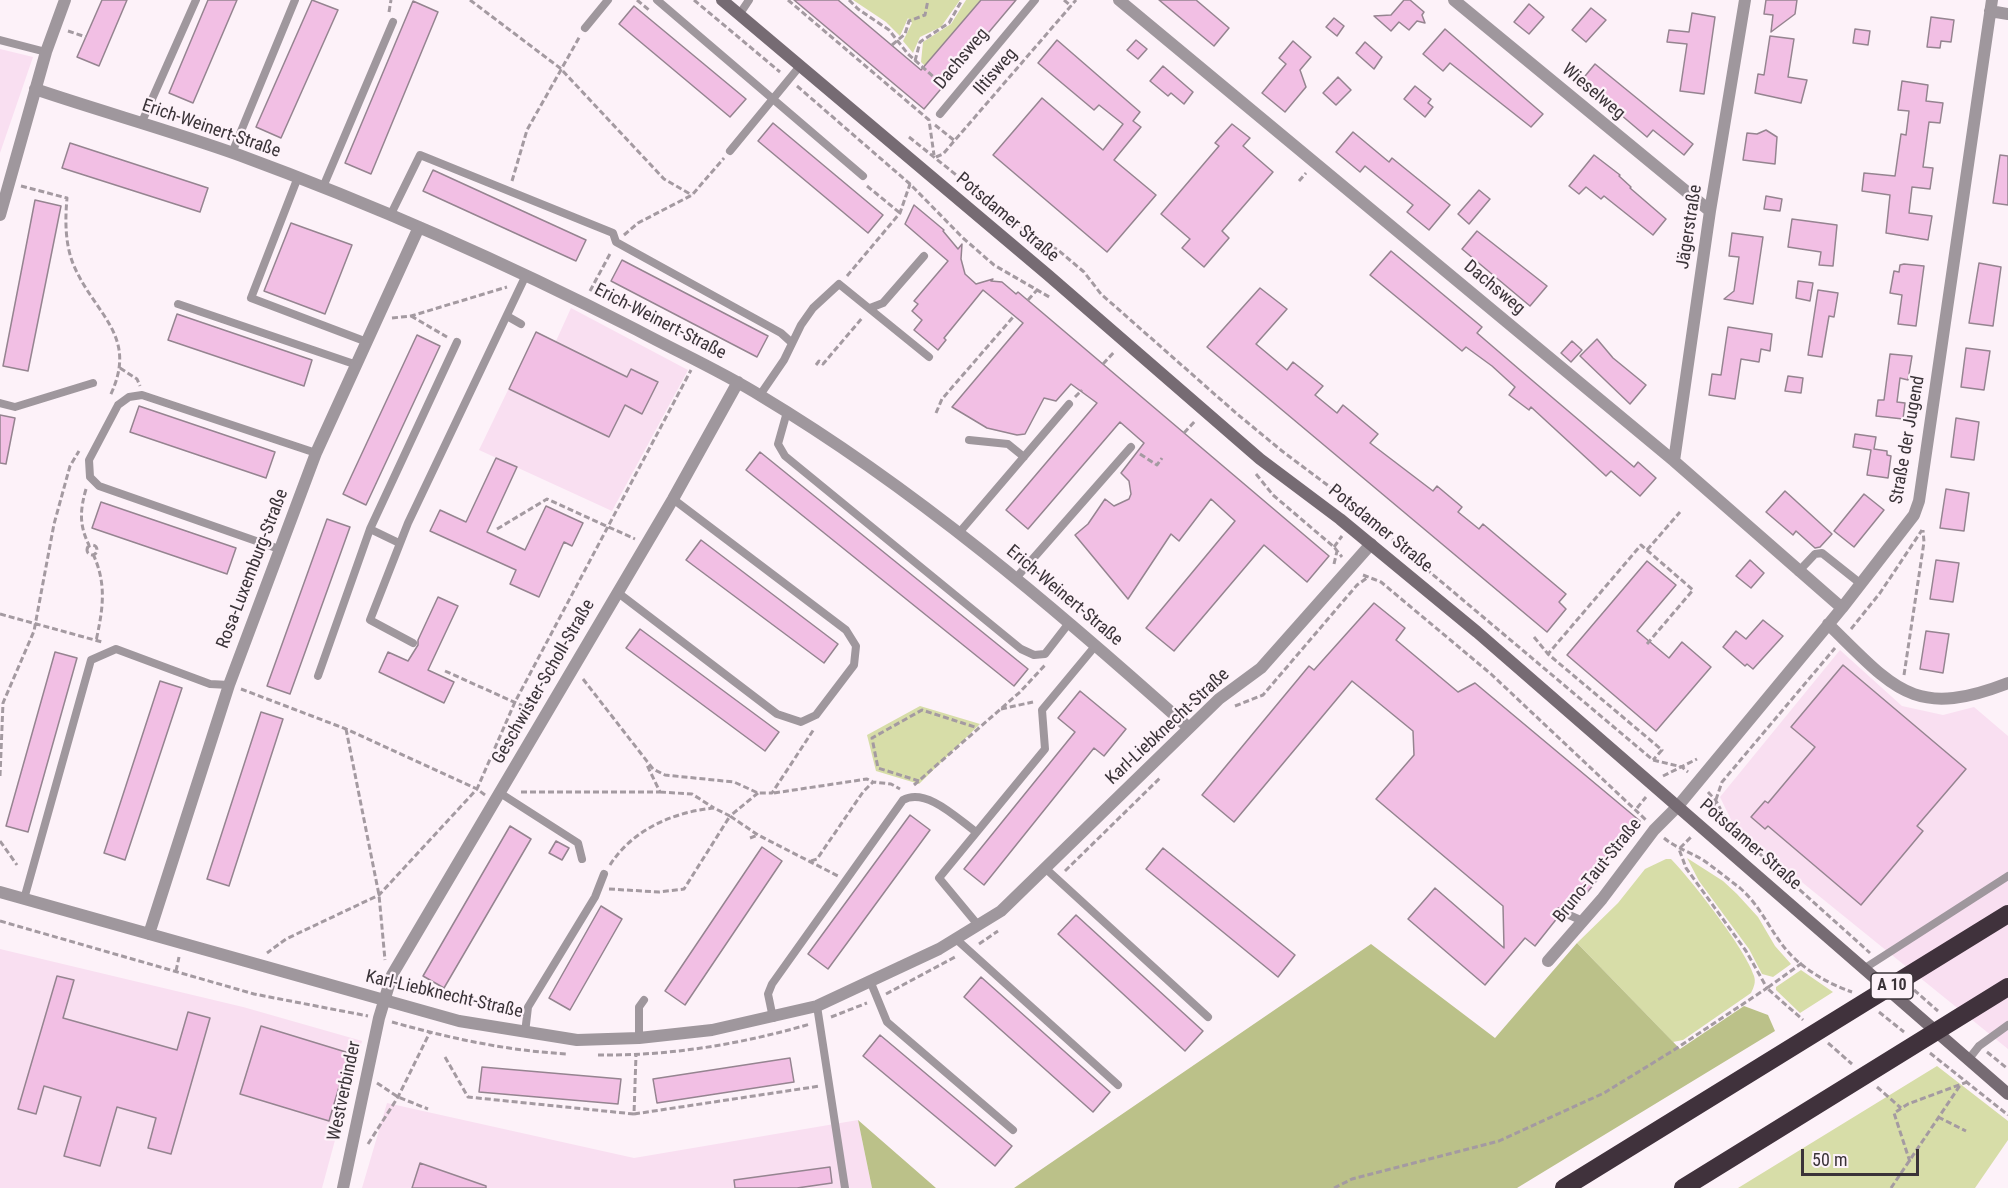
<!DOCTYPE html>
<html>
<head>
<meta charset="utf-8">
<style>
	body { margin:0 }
	#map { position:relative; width:2008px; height:1188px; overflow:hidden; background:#fdf2f9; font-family:"Roboto Condensed",sans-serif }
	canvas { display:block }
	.scale { position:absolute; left:1801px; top:1149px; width:118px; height:27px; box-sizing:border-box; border:3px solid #3a3338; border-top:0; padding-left:8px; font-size:18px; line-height:21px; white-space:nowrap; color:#3a3338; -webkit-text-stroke:4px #fdf2f9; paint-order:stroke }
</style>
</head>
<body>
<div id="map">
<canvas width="2008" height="1188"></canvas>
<div class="scale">50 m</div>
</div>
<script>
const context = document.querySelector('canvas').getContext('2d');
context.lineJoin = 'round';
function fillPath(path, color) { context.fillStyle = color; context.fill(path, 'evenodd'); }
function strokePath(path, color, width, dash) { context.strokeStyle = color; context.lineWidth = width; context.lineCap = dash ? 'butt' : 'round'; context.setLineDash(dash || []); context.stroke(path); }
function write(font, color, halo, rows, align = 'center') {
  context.font = font + ' "Roboto Condensed",sans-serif'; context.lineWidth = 4.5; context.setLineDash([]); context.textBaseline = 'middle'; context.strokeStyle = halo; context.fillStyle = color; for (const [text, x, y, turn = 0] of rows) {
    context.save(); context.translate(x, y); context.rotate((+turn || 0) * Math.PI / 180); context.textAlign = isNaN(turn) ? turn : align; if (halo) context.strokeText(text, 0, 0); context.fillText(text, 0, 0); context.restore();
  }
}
const built = new Path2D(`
	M0,49l33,8 -33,96z
	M571,308l117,62 -76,141 -133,-61 57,-118 20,9z
	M1840,650l62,56 41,9 31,-8 34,29v313l-273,-221 -15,-31z
	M0,949l243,58 119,34 -40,147h-322z
	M387,1103l247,55 224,-38 14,68h-510z`);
const green = new Path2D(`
	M853,0h107l-19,27 -21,10 -7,16 -10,-12 9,-18 -4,-5 -8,18 -14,-14z
	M966,0h15l-56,66 -4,-4 2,-20 28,-18z
	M920,706l60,18 -61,60 -43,-13 -9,-36z
	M1687,858l36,23 14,13 21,23 17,29 16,18 -18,13 -11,-3 -13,-25 -50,-68z
	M1666,859h5c19,19 76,92 83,117 2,6 0,11 -3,17l-68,47 -10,2 -96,-99 41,-40 27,-34z
	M1801,970l32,22 -33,21 -24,-23v-3z
	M1937,1066l71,55v19l-33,48h-237z`);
const forest = new Path2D(`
	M1577,943l103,106 64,-43 24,9 7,16 -258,157h-503l357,-244 124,94z
	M858,1120l78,68h-64z`);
const building = new Path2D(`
	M102,0h25l-28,66 -22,-9z
	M208,0h29l-44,103 -24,-10z
	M312,0l26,10 -57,128 -25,-11z
	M794,0h44l83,70 60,-70h35l-92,109z
	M1159,0h37l33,28 -15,18z
	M1404,0h6l14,12 -2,3 3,8 -8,-2 -8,9 -10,-8 -8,9 -17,-15 17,-1z
	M1766,0h31l-2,14 -24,18 2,-17 -9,-1z
	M413,1l25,11 -67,162 -26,-11z
	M1529,4l15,13 -15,17 -15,-12z
	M634,6l112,93 -16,18 -111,-93z
	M1591,8l15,12 -20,22 -14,-12z
	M1692,13l23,4 -11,77 -24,-3 7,-47 -20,-2 2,-12 20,2z
	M1931,17l23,3 -3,22 -10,-1 -1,7 -13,-1z
	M1334,18l10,8 -7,10 -11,-9z
	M1445,29l98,85 -12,13 -81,-64 -7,8 -20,-17z
	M1855,29l15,2 -2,14 -15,-2z
	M1770,36l24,3 -6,38 19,3 -6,23 -46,-10 3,-19 6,1z
	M1057,40l83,72 -7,9 8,6 -27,33 42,35 -49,57 -114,-97 49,-57 61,52 20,-26 -24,-19 -5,5 -56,-47z
	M1136,40l11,9 -9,10 -11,-9z
	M1293,41l18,16 -11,13 6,17 -21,25 -23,-19 24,-29 -7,-6z
	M1365,42l17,15 -8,12 -18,-16z
	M1595,64l98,80 -9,11 -31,-25 -6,7 -66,-56z
	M1163,66l30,26 -9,12 -13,-11 -3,3 -18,-15z
	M1338,77l13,13 -15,15 -13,-12z
	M1902,81l26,4 -2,16 17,2 -3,20 -11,-1 -6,45 10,1 -3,21 -18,-2 -3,26 23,3 -4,24 -42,-7 4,-38 -28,-4 2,-18 31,3 6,-42 5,1 3,-24 -11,-1z
	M1415,86l16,13 -3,4 5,4 -8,10 -21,-18z
	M773,123l110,92 -15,18 -110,-92z
	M1232,124l18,14 -7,8 30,26 -51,59 7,7 -25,29 -22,-19 8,-9 -29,-25 58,-68 -4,-3z
	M1766,130l11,7 -2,27 -32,-4 4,-27 10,1z
	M1353,132l36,30 3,-4 58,47 -21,25 -22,-18 6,-7 -48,-39 -5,6 -24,-20z
	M70,143l138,45 -8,24 -138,-44z
	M1594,155l26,20 -1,1 12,11 -1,1 36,31 -13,16 -49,-39 -3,3 -15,-12 -7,7 -10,-8z
	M2000,155l8,1v49l-15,-2z
	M433,170l153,70 -10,21 -153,-70z
	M1479,190l11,9 -21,25 -11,-10z
	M1766,196l16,3 -2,12 -16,-2z
	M35,200l26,6 -33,165 -25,-5z
	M914,205l30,25 -1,1 15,18 4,-5 -1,15 4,15 11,10 17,-5 -2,2 11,1 14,12 2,-2 311,264 -22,26 -43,-37 -90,106 -28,-23 89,-107 -24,-22 -32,42 -8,-7 -43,65 -53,-64 13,-11 17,-25 9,7 15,-7 2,-5 -2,-13 -8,-8 23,-30 -24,-21 -92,107 -22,-19 91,-107 -26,-19 -15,17 -12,-3 -19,36 -8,1 -30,-7 -35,-21 71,-84 -40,-33 -39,48 2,2 -8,10 -24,-20 8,-10 -10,-9 6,-7 -4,-3 34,-40 -43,-37z
	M1792,219l45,6 -4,41 -14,-1 2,-13 -33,-5z
	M291,223l61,22 -27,69 -61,-23z
	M1477,231l70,55 -17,20 -68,-57z
	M1732,233l31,4 -10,67 -29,-5 10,-8 5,-34 -10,-1z
	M1391,251l91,76 -5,6 43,37 114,97 4,-5 18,16 -16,18 -29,-25 -5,5 -75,-69 -2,3 -20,-15 6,-8 -23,-21 -26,-19 -4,4 -92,-76z
	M622,260l146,76 -11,21 -146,-76z
	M1979,263l22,4 -8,59 -24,-3z
	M1904,264l20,2 -8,60 -18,-2 4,-29 -12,-2 4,-22 5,1 1,-7z
	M1798,281l15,2 -3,18 -14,-3z
	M1260,288l27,21 -31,35 31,26 6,-8 30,24 -8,9 22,18 6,-8 35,29 -8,9 63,48 4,-5 25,21 -4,5 21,17 4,-5 83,70 -7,8 7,7 -19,23 -340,-285z
	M1818,290l20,3 -4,24 -5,-1 -7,41 -14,-2z
	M177,314l135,46 -8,26 -136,-46z
	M1728,327l44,7 -2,17 -9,-2 -2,13 -18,-3 -6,40 -26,-4 3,-21 9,1z
	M536,332l91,45 4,-8 27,13 -16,32 -17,-9 -16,32 -100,-48z
	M417,335l23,11 -74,159 -23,-11z
	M1597,339l16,19 33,27 -16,19 -50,-48z
	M1572,341l10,9 -11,12 -10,-9z
	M1966,348l24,3 -6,39 -23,-3z
	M1890,354l22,2 -4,24 -8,-2 -3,24 8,1 -2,16 -27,-3 2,-16h6z
	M1788,376l15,2 -2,15 -16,-2z
	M139,406l136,46 -9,26 -136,-46z
	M0,415l15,3 -9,46 -6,-1z
	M1956,418l23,4 -5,38 -23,-3z
	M1855,434l21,3 -2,12 13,2v4l4,1 -3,22 -21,-3 4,-25 -18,-3z
	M760,452l268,217 -14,17 -268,-216z
	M496,458l21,9 -30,65 38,18 21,-44 37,17 -11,23 -8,-4 -25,55 -29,-13 6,-14 -86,-39 10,-21 26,12z
	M1946,489l23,4 -5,38 -24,-3z
	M1785,491l47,43 -12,13 -5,1 -19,-17 -3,4 -27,-23z
	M1864,494l20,16 -30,37 -20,-16z
	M101,502l135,46 -9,26 -135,-46z
	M327,519l23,8 -60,167 -23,-8z
	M701,540l137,104 -14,19 -138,-103z
	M1750,560l14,13 -13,15 -15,-12z
	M1936,560l23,3 -6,39 -23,-3z
	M1647,561l29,24 -39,46 32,27 13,-16 29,25 -55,64 -89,-76z
	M438,597l20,9 -30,64 26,12 -10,21 -65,-31 9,-20 20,9 10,-16v-5z
	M1374,603l31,25 -9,12 62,52 17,-9 165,138 -43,48 6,4 -18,22 -6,-4 -13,16 -8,1 -2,4 2,5 -23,29 -10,-8 -40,47 -77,-66 27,-31 69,60 -1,-42 -127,-107 38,-44 -1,-24 -61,-50 -118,141 -32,-27 107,-129 5,4z
	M1763,620l20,16 -30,33 -6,-5 -2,2 -22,-19 13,-16 10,8z
	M640,629l139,103 -14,19 -139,-103z
	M1926,631l23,3 -6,39 -23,-4z
	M55,652l22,6 -49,174 -22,-6z
	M1843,665l123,104 -49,57 6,5 -62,74 -93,-79 -3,3 -14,-12 14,-16 3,2 47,-56 -24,-20z
	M160,681l22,7 -57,172 -21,-7z
	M1080,691l46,38 -22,27 -10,-8 -110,137 -20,-16 111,-137 -17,-14z
	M261,712l22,7 -54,167 -22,-7z
	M910,815l20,15 -102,139 -20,-15z
	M510,826l21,13 -87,149 -21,-12z
	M556,841l13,7 -7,12 -13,-7z
	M762,847l20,14 -97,144 -20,-14z
	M1163,848l132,107 -17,22 -132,-108z
	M601,906l21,13 -52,91 -21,-12z
	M1076,915l127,116 -18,20 -127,-117z
	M57,976l17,4 -11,38 114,32 11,-38 22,6 -39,136 -23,-6 8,-30 -39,-11 -17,59 -36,-10 17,-59 -37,-11 -8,28 -18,-5z
	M981,977l129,115 -17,20 -129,-115z
	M261,1026l88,27 -20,68 -89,-27z
	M880,1035l132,111 -17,20 -132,-110z
	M790,1058l4,24 -137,21 -4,-24z
	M482,1067l139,12 -3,25 -139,-12z
	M420,1163l66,23v2h-74z
	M830,1167l2,16 -35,5h-62l-1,-8z`);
const path = new Path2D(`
	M470,0l90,68 104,111 28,16
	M637,0l12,10
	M694,0l86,72
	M788,0l141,120 5,35
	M849,0l9,9 31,21 19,24 39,35
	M1064,0l7,6
	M389,12l2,-12
	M68,31l18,6
	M892,45l13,-11 4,-13 16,-6 3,-15
	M915,61l5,-19 29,-19 13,-23
	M797,86l113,98 53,54 31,27 57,33
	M935,125l20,16
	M909,137l122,98 27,15 26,22 17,22 135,119 46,38 80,60 44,41 247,208 29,7 6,5
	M936,157l7,-3 133,-154
	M512,181l15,-51 53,-94
	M1299,181l7,-8
	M21,186l46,12c-2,23 -2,47 7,68 22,50 65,70 36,130
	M867,186l33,27
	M624,235l14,-12 54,-28 32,-37
	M847,276l53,-63 10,-29
	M590,291l21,-39
	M1028,300l10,-11
	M411,316l36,21
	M392,318l19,-2 96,-29
	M1103,364l12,-13
	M816,365l3,-4 4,3 40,-47
	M120,368l17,11 3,7
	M1075,397l7,-7
	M936,413l6,-14 72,-83
	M1184,433l11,-12
	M1140,454l17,11 5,-7
	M1256,474l17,21 61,52 8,10
	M86,489c-6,21 -7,36 3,56
	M497,529l50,-30 88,40
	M87 550a5 5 0 1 1 10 0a5 5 0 1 1-10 0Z
	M1334,547l8,-11
	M1647,550l33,-38
	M93,554c14,30 10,55 3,87
	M1334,564l3,-13
	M1363,575l18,7 110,92 155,146
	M0,614l102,28
	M1851,629l29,-36 42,-63
	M1534,637l14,17
	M1647,644l46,-54 -52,-45 -93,109 114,96 -9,10
	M445,671l89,40
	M1904,675l20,-133 -1,-12
	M583,679l70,90 12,6 69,7 24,11h14l42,-64
	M241,689l105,40 131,60 -98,106 -93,44 -19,14
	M1235,706l28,-11 94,-110 10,-7
	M1001,709l32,-7
	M346,729l33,166 6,65
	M0,776l3,-73 31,-72 20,-107 16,-58 9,-15
	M1663,776l34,-17
	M919,781l-41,-13 -6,-30 50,-28 56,18
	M914,785l106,-93 26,-28
	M521,792h139l-14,-29
	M660,792l32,2 22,14
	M1708,792l8,9 15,27 139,125
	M774,793l93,-14 6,3
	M485,795l-8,-6 38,-87 176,-332
	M1637,808l9,-11
	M1710,817l12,-35 113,-134
	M750,838l8,-3
	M1664,838c12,10 26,14 39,22 13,9 25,19 37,28 19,17 27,36 41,55 16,23 45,40 71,49
	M0,841l17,24
	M811,861l6,-2 46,-67 10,-10 18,2 9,5
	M610,865c22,-35 63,-53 104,-57l16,8 28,-23
	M1065,871l96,-94
	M609,889l50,3 25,-3 46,-73 28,19 80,41
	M0,921l254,73 114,22
	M979,944l19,-13
	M1802,963l-35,25 36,32
	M176,971l3,-14
	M1914,990l24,21
	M886,994l71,-38
	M1879,1012l25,20
	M831,1017l36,-14
	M392,1022c57,16 116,29 176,32
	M1828,1043l24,21
	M1987,1052l21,17
	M1930,1053l78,62
	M598,1055c72,1 144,-11 212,-31
	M445,1057l23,40 166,17 2,-59
	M377,1083l21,14 30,12
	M1877,1087l24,21
	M634,1114l186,-28
	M1938,1117l28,14
	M368,1144l30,-47 32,-65
	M1910,1162l-16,-49 14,-9 59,-22
	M1334,1188l18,-9 147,-38 105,-48 70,-43 93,-62 -21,-37 -60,-83 -7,-19 12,-12
	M1891,1188l70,-104`);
const service = new Path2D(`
	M657,0l206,176
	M739,15l10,-15
	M585,28l23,-28
	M0,40l46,12
	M940,114l95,-114
	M141,124l55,-124
	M730,151l70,-85
	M232,153l63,-153
	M298,177l-47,121 116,44
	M323,187l70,-165
	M391,214l29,-59 193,78 3,9 165,91 11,10
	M178,304l179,61
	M870,308l13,-5 41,-47
	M507,316l14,8
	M760,395l24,-35 17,-35 12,-17 26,-24 90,73
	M0,403l15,4 78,-24
	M787,412l-9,32 7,12 236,193 13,6 11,-1 24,-31
	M969,440l39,4 16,13
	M370,529l29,14
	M958,534l111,-130
	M279,549l-180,-63 -9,-9 -1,-17 29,-55 11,-8 13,-2 174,58
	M1798,572l17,-18 7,-1 39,31
	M1016,578l115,-131
	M617,592l160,122 24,8 15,-7 38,-50 2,-19 -10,-16 -173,-131
	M413,643l-43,-23 38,-97 118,-248
	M318,676l52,-147 87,-187
	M500,793l78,50 4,16
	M1045,868l163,149
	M24,899l67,-239 25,-11 94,35 19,1
	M1562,912l21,9
	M978,925l-39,-47 106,-129 -3,-39 54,-65
	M956,939l162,146
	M1865,968l143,-92
	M871,983l16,39 126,108
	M817,1006l28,182
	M773,1018l-5,-24 4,-10 131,-184c23,-13 55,19 73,32
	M525,1033l3,-26 67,-110 9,-23
	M639,1038v-31l5,-7
	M1968,1060l11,-14 29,-21`);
const minor = new Path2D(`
	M1119,0l555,461 168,147
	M1454,0l256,211
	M1990,11l18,3
	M35,89c68,23 137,42 204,66 136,50 269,109 398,175 41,22 84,41 124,66 155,93 294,212 428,332
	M0,215l46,-163 19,-52
	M1674,461l36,-250 35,-211
	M1828,624c66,64 85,96 180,59
	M0,892l459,129 118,19 62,-2 73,-8 105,-24 122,-57 62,-38 218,-212 42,-31 110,-124
	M149,934l80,-249 87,-232 103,-226
	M1548,961l54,-62 52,-69 24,-24 164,-198 72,-93 5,-14 73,-501
	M343,1188l36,-170 13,-43 281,-476 65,-117`);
const secondary = new Path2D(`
	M722,0l326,275 212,184 80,60 137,113 531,462`);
const motorway = new Path2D(`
	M1564,1188l444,-274
	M1683,1188l325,-201`);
const shields = [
	[1892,986,42]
];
const shieldNames = [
	["A 10",1892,986]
];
const streetNames = [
	["Dachsweg",962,59,-50],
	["Iltisweg",996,72,-49],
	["Wieselweg",1593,92,40],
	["Erich-Weinert-Straße",211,129,19],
	["Potsdamer Straße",1007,218,40],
	["Jägerstraße",1690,227,-81],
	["Dachsweg",1494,288,40],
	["Erich-Weinert-Straße",660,322,27],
	["Straße der Jugend",1908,440,-80],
	["Potsdamer Straße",1380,529,39],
	["Rosa-Luxemburg-Straße",253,569,-69],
	["Erich-Weinert-Straße",1064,596,40],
	["Geschwister-Scholl-Straße",544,682,-60],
	["Karl-Liebknecht-Straße",1168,727,-43],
	["Potsdamer Straße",1750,845,41],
	["Bruno-Taut-Straße",1598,871,-51],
	["Karl-Liebknecht-Straße",444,995,13],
	["Westverbinder",345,1091,-78]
];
fillPath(built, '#f9dff1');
fillPath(green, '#d7dda8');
fillPath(forest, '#bbc189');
fillPath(building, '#f2bfe4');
strokePath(building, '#958490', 1.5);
strokePath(path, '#a49aa1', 3, [6, 3]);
strokePath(service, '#9f979d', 8);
strokePath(minor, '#9f979d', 12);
strokePath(secondary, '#766b73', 12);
strokePath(motorway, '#40323c', 18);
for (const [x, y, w] of shields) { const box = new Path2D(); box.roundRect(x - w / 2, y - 13, w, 26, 4.5); context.fillStyle = '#fdf2f9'; context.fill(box); strokePath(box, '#3a3338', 1.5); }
write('bold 16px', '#3a3338', null, shieldNames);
write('18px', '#3a3338', '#fdf2f9', streetNames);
</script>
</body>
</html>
